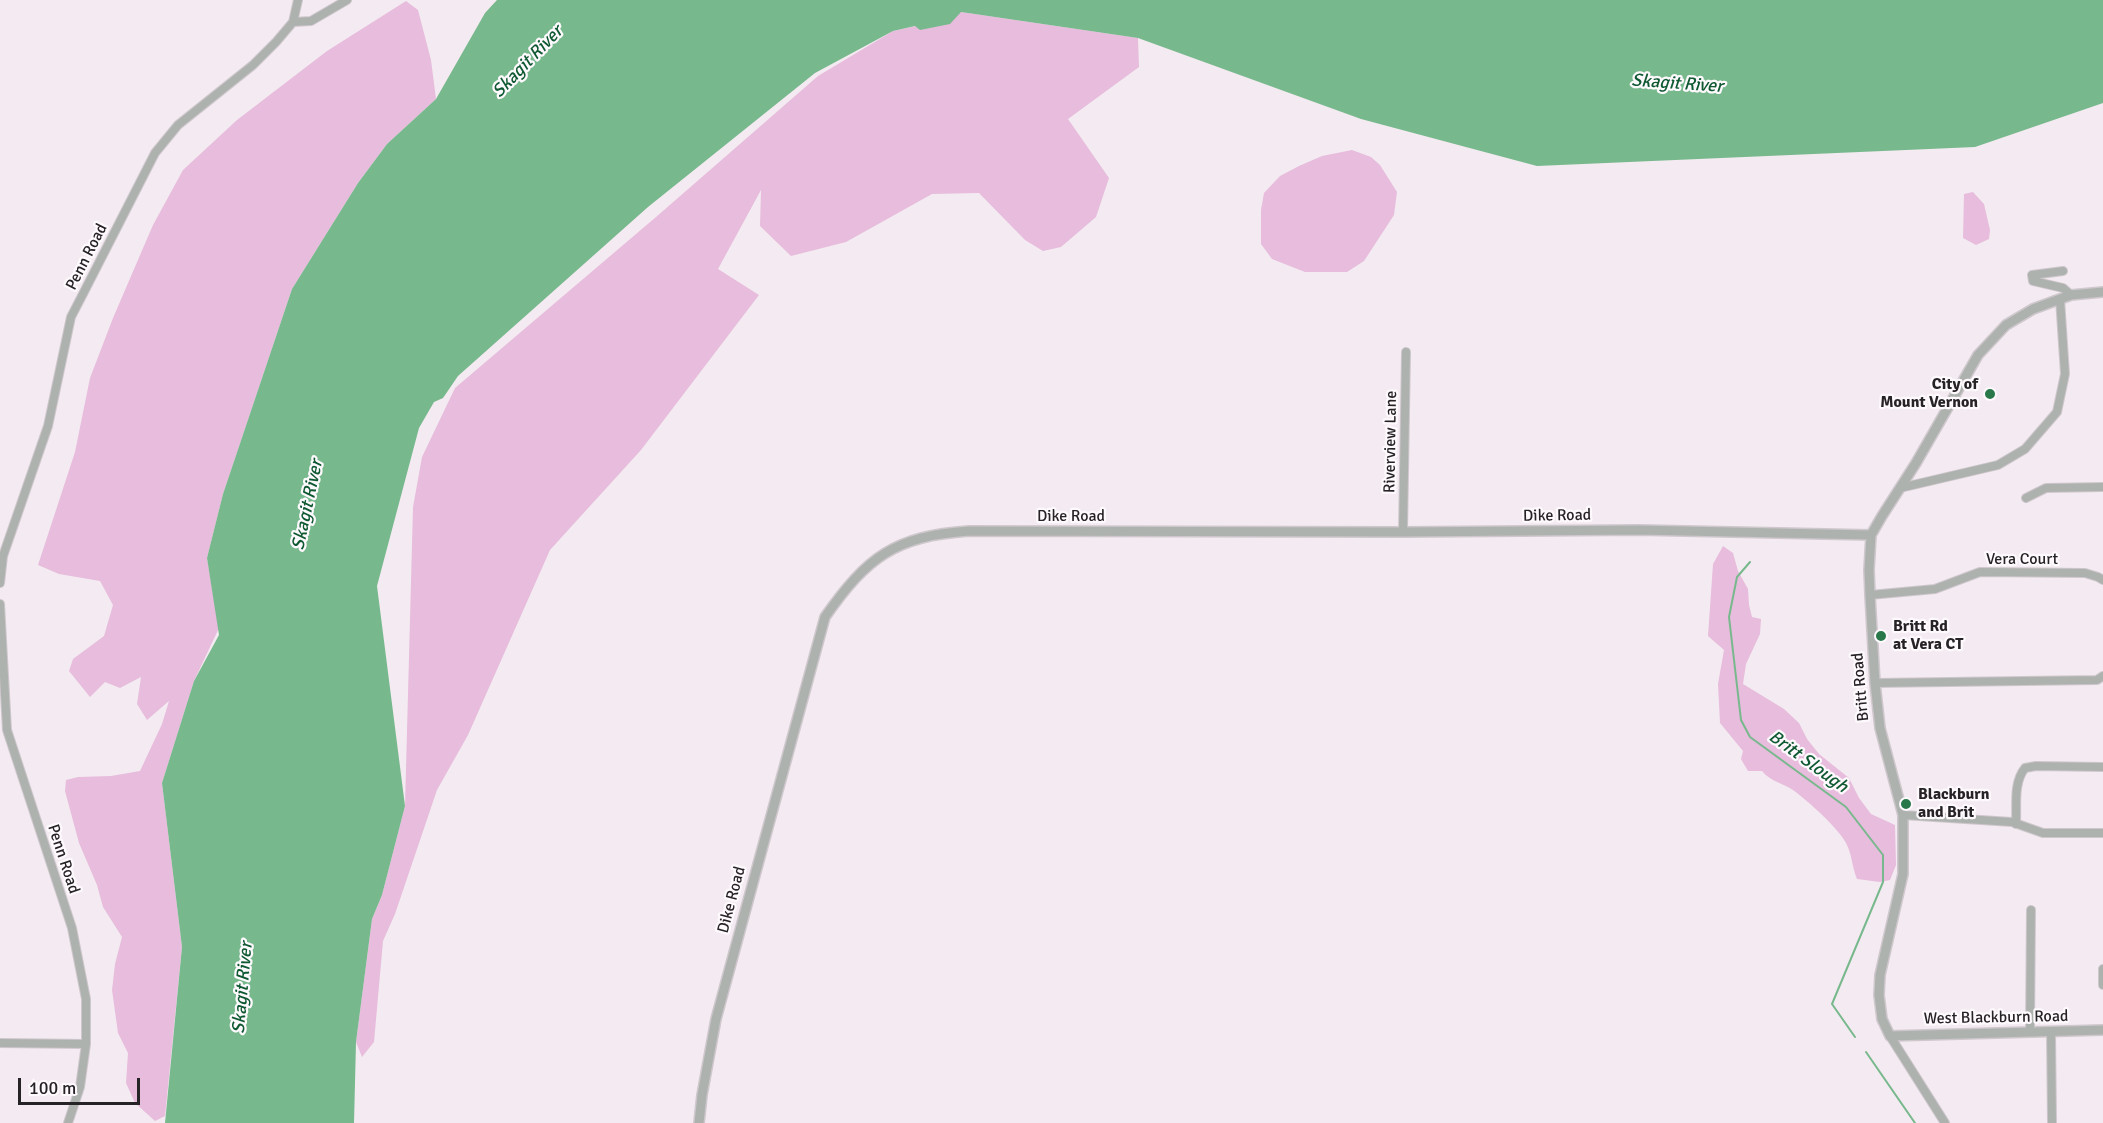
<!DOCTYPE html>
<html>
<head>
<meta charset="utf-8">
<style>
	body { margin:0 }
	#map { position:relative; width:2103px; height:1123px; overflow:hidden; background:#f3ebf1; font-family:Signika,sans-serif }
	canvas { display:block }
	.scale { position:absolute; left:18px; top:1078px; width:122px; height:27px; box-sizing:border-box; border:3px solid #262326; border-top:0; padding-left:8px; font-size:18px; line-height:21px; white-space:nowrap; color:#262326; -webkit-text-stroke:4px #fef9fd; paint-order:stroke }
</style>
</head>
<body>
<div id="map">
<canvas width="2103" height="1123"></canvas>
<div class="scale">100 m</div>
</div>
<script>
const context = document.querySelector('canvas').getContext('2d');
context.lineJoin = 'round';
function fillPath(path, color) { context.fillStyle = color; context.fill(path, 'evenodd'); }
function strokePath(path, color, width, dash) { context.strokeStyle = color; context.lineWidth = width; context.lineCap = dash ? 'butt' : 'round'; context.setLineDash(dash || []); context.stroke(path); }
function write(font, color, halo, rows, align = 'center') {
  context.font = font + ' Signika,sans-serif'; context.lineWidth = 4.5; context.setLineDash([]); context.textBaseline = 'middle'; context.strokeStyle = halo; context.fillStyle = color; for (const [text, x, y, turn = 0] of rows) {
    context.save(); context.translate(x, y); context.rotate((+turn || 0) * Math.PI / 180); context.textAlign = isNaN(turn) ? turn : align; if (halo) context.strokeText(text, 0, 0); context.fillText(text, 0, 0); context.restore();
  }
}
const green = new Path2D(`
	M406,1l12,9 13,50 5,39 -49,45 -29,39 -66,106 -69,205 -16,64 12,70 -25,53 -32,102 20,164 -17,169 -10,5 -20,-18 -9,-20 2,-30 -10,-20 -6,-43 3,-26 7,-27 -19,-30 -6,-22 -18,-42 -14,-52 1,-11 12,-3 33,-1 29,-5 22,-47 7,-23 -22,19 -10,-16 4,-27 -21,11 -15,-6 -15,15 -21,-26 4,-12 31,-23 9,-31 -13,-24 -41,-7 -21,-9 37,-113 15,-74 23,-60 40,-93 30,-55 54,-50 90,-69z
	M961,12l177,26 1,29 -71,52 41,59 -13,39 -35,30 -18,4 -18,-11 -46,-47 -47,1 -86,48 -55,14 -31,-30 1,-36 -43,79 41,26 -118,155 -91,100 -82,185 -31,55 -42,124 -12,27 -9,101 -12,15 -6,-15 16,-123 10,-24 23,-89 8,-299 9,-50 33,-69 201,-171 162,-141 75,-45 23,-5z
	M1352,150l19,7 9,8 17,27 -3,23 -30,46 -17,11h-42l-33,-13 -11,-15v-34l3,-17 16,-17 19,-10 23,-10z
	M1973,192l11,12 6,26 -1,9 -13,6 -13,-7 1,-44z
	M1723,546l10,7 5,18 10,18 1,16 3,12 9,2 -1,15 -14,30 -3,20 41,25 15,14 8,16 12,15 30,24 10,20 12,16 24,11 1,40 -6,15 -10,2 -23,-3c-5,-12 -5,-25 -11,-36 -8,-15 -35,-39 -49,-50 -10,-9 -27,-11 -35,-22h-14l-7,-12 2,-8 -23,-28 -2,-39 6,-34 -16,-14 5,-72z`);
const water = new Path2D(`
	M497,0h1606v103l-128,44 -438,19 -176,-47 -223,-81 -177,-26 -11,12 -30,6 -5,-4 -22,5 -78,42 -167,134 -190,169 -15,22 -9,4 -15,26 -42,158 28,220 -23,89 -10,24 -16,123 -2,81h-189l17,-176 -20,-164 32,-102 25,-46 -12,-77 16,-64 69,-205 66,-106 29,-39 49,-45 49,-86z`);
const stream = new Path2D(`
	M1750,562l-13,15 -8,40 12,103 9,17 96,70 37,48v27l-51,122 23,33
	M1866,1052l49,71`);
const minor = new Path2D(`
	M293,22l18,-1 36,-21
	M2063,271l-31,4 1,6 30,7 8,7
	M1900,488l98,-23 27,-16 32,-37 8,-38 -5,-75
	M2026,498l20,-10 57,-1
	M1403,532l3,-180
	M0,583l3,-27 45,-130 23,-109 14,-27 70,-137 23,-28 75,-60 23,-23 17,-20 5,-22
	M1870,595l65,-6 45,-17 105,1 13,4 5,3
	M0,604l7,126 65,198 14,71v45l-6,43 -12,36
	M1875,683l222,-3 6,-4
	M1903,815l109,7 31,11h60
	M2016,824c1,-19 -3,-41 9,-56l11,-2 67,1
	M2103,969v16
	M2030,1031l1,-121
	M2051,1031l1,92
	M1890,1036l55,87
	M0,1043l86,1`);
const tertiary = new Path2D(`
	M2103,292l-32,3 -38,14 -27,16 -28,30 -62,108 -34,53 -11,19 -2,35 1,25 5,88 5,45 23,87v59l-23,101 -1,20 3,24 8,17 213,-6
	M699,1123l3,-28 14,-76 109,-402c42,-60 70,-81 144,-86l434,1 236,-2 232,5`);
const markers = [
	[1990,394,6,"#287849"],
	[1881,636,6,"#287849"],
	[1906,804,6,"#287849"]
];
const streetNames = [
	["Penn Road",87,257,-63],
	["Riverview Lane",1391,442,-89],
	["Dike Road",1557,516,-1],
	["Dike Road",1071,517],
	["Vera Court",2022,560],
	["Britt Road",1861,687,-95],
	["Penn Road",63,859,72],
	["Dike Road",732,900,-75],
	["West Blackburn Road",1996,1018,-1]
];
const poiNames = [
	["City of",1978,385,"right"],
	["Mount Vernon",1978,403,"right"],
	["Britt Rd",1893,627],
	["at Vera CT",1893,645],
	["Blackburn",1918,795],
	["and Brit",1918,813]
];
const waterNames = [
	["Skagit River",528,62,-46],
	["Skagit River",1677,84,4],
	["Skagit River",308,505,-78],
	["Britt Slough",1808,762,36],
	["Skagit River",243,988,-85]
];
fillPath(green, '#e7bcdc');
fillPath(water, '#78b88d');
strokePath(stream, '#78b88d', 2);
strokePath(minor, '#cec7cc', 10);
strokePath(tertiary, '#cec7cc', 12);
strokePath(minor, '#aeb2af', 8);
strokePath(tertiary, '#aeb2af', 9);
for (const [x, y, r, color] of markers) { const dot = new Path2D(); dot.arc(x, y, r, 0, 2 * Math.PI); context.fillStyle = color; context.fill(dot); strokePath(dot, '#fef9fd', 2); }
write('16px', '#262326', '#fef9fd', streetNames);
write('bold 16px', '#262326', '#fef9fd', poiNames, 'left');
write('italic 18px', '#0e5931', '#fef9fd', waterNames);
</script>
</body>
</html>
